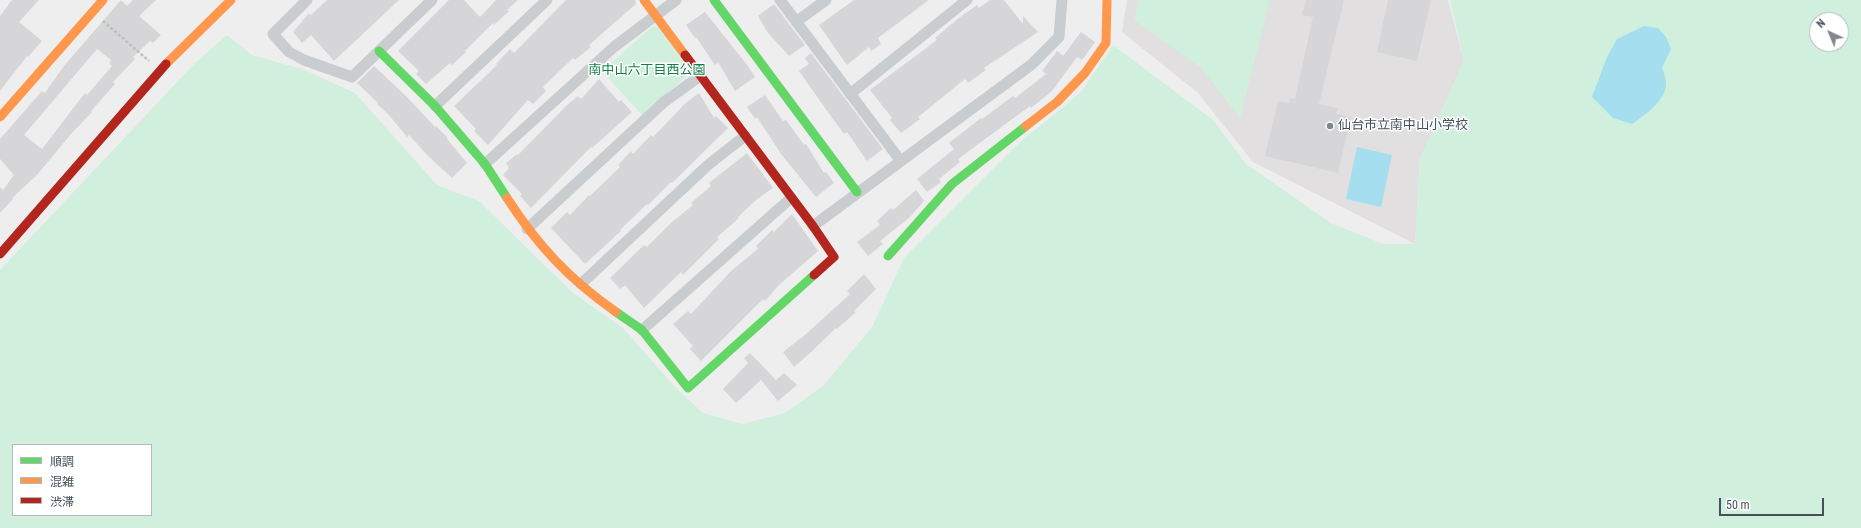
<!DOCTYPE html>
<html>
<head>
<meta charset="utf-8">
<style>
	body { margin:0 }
	#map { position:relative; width:1861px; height:528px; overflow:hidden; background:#efeeee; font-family:"Roboto Condensed","Noto Sans JP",sans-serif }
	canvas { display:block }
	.legend { position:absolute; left:12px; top:444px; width:140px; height:72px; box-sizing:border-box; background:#fff; border:1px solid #b5b9bd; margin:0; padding:5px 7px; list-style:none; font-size:12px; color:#45505b }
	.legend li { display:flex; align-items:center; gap:8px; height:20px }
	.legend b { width:20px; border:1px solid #b5b9bd }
	.north { position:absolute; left:1809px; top:12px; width:40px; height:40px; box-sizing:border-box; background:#fff; border:1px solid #b5b9bd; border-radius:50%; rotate:316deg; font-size:11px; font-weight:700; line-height:16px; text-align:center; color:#45505b }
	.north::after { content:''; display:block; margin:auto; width:14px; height:18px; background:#80878e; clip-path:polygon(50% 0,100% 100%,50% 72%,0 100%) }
	.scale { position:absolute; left:1719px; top:498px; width:105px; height:18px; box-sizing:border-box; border:2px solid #45505b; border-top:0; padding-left:5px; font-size:12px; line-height:14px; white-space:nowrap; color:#45505b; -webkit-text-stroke:3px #fff; paint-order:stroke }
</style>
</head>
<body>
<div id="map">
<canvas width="1861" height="528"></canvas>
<ul class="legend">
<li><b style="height:5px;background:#63d668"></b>順調</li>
<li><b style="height:5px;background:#ff974d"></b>混雑</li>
<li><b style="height:5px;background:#b3261e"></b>渋滞</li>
</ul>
<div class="north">N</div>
<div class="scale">50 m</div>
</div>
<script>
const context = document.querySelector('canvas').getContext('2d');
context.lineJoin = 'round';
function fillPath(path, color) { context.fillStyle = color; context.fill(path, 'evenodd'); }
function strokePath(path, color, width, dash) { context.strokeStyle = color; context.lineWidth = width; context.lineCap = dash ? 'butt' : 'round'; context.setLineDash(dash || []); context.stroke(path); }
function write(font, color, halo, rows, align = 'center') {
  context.font = font + ' "Roboto Condensed","Noto Sans JP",sans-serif'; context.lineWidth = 3; context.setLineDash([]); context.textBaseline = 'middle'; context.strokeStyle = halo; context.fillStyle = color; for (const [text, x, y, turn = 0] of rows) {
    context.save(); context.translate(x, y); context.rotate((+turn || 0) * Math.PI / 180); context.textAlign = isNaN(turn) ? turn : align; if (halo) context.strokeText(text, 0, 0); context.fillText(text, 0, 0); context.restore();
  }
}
const education = new Path2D(`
	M1127,0h321l16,61 -44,98 -5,85 -162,-82 -55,-69 -76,-61z`);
const green = new Path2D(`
	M1139,0h131l-30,118 -39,-50 -67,-48z
	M1450,0h411v528h-1861v-258l195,-207 32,-28 25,20 53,15 50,23 82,92 42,16 94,92 51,36 52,59 27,25 39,11 43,-11 39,-28 48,-58 32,-69 113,-113 64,-53 32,-47 100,75 33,44 85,59 52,21h32l5,-85 44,-98zM1817,20h24v24h-24zM13,445h138v70h-138z
	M653,26l7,1 30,46 -48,42 -40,-44z`);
const water = new Path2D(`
	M1644,26l14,2 8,9 5,12 -9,19c2,5 4,10 4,16 1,15 -22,32 -34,40l-19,-6 -21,-21 15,-40 10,-18z
	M1357,147l35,8 -11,52 -35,-8z`);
const building = new Path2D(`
	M12,0h27l-20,22 23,19 -14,16 -1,-1 -27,35v-75z
	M121,0l6,6 6,-6h23l-17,16 22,19 -8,8 -3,-2 -17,16 2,2 -22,23 2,2 -24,27 1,1 -21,22 -34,41 -25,23 1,1 -13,14v-26l3,3 11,-15 -14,-16v-20l42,-48 3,2 18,-26zM97,49l14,11 -2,3 3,3 -25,29 -2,-2 -43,56 -18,-14z
	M327,0h72l-65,61 -23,-26 -9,8 -9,-11 16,-19 2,2z
	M449,0h15l16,17 16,-17h22l-11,10 2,1 -15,14 -1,-2 -28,28 1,1 -14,13 -2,-2 -24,21 -10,-10 3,-3 -21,-20z
	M566,0h69l1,4 -47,41 2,2 -16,13 -2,-2 -30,29 3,4 -13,13 -5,-4 -40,45 -14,-14 2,-2 -22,-23 43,-41 -1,-1 14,-15 4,4z
	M854,0h75l-51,38 3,6 -10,7 -2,-4 -22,18 -28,-40z
	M990,0h14l19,24v-8l15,16 -54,36 2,2 -18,13 -3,-4 -47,38 2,2 -19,14 -11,-13 2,-2 -22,-28 67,-50 -2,-2 25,-21 17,-12 2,3z
	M1306,0h38l-25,104 19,4 -2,6 15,3 -13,56 -73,-17 13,-55 11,2 1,-5 5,1 18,-82 -11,-2z
	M1388,0h43l-14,61 -40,-9z
	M774,4l31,41 -16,11 -21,-23 -10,-17z
	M705,12l43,54 7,11 -20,14 -17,-29 -3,3 -19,-28 -1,1 -9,-13z
	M1081,32l14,10 -13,18 -5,-3 -25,34 -21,17 -1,-2 -72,53 2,3 -21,17 2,3 -14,10 -10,-13 37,-30 -5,-6 32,-25 1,1 31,-23 2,2 31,-24 -4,-3 15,-20 6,5z
	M811,53l72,96 -16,12 -20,-29 -3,2 -19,-26 -26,-37 10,-7 -4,-6z
	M374,66l33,31 28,30 1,-1 12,12 -1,1 20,24 -15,15 -24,-22 -19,-21 -2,2 -19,-23 -11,-10 1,-1 -21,-20z
	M599,79l20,23 2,-2 11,12 -40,36 -1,-1 -60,61 -11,-12 2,-2 -19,-19 6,-7 -3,-5 11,-9 1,1 48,-49 12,-10 3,3z
	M699,93l15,25 2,-2 12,12 -56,55 -1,-1 -23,23 -1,-1 -27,26 1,1 -36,33 -34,-36 16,-16 3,3 19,-20 1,1 30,-29 -2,-2 13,-14 2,3 18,-19 2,2 29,-30v-1z
	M765,95l18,26 3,-1 18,25 2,-1 18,29 2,-1 8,11 -18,14 -35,-43 -24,-37 -2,2 -8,-12z
	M747,153l26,35 -17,12 -18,17 1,1 -22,19 2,2 -36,36 -2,-3 -37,36 -19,-23 -5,4 -10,-11 34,-33 3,2 25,-25 21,-17 -2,-2 20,-17 -2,-3z
	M916,190l8,11 -14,16 -30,24 3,3 -15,12 -11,-14 23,-17 -3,-4 14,-13 2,2z
	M792,214l26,37 -39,34 -14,16 -2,-2 -62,62 -11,-12 3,-3 -20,-22 15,-13 3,3 40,-43 27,-22 -2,-3 16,-16 2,2z
	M864,274l12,15 -22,22 2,1 -19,17 -1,-1 -26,25 -16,14 -11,-15 22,-17 45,-41 -3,-3z
	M750,353l26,27 8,-7 13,12 -19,16 -17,-21 -25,23 -13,-14 25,-26 -4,-5z`);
const path = new Path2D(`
	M103,21l46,40`);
const street = new Path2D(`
	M307,0l-34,34 16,18 15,8 48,17 80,-77
	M780,0l120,160
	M796,22l30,-22
	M850,94l117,-94
	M435,106l112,-106
	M485,164l129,-117 62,-47
	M813,226l218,-161 28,-28 3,-37
	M527,229l137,-127 36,-26
	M581,284l127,-119 37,-29
	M642,330l149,-132`);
const fast = new Path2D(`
	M714,0l143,192
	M379,51l56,55 50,58 22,34
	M888,256l64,-72 74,-58
	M616,312l26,18 46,58 126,-113`);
const slow = new Path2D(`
	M644,0l41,55
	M166,64l65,-64
	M0,117l103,-117
	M1026,126l31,-24 28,-29 21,-30 1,-43
	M507,198c31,48 62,81 109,114`);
const jam = new Path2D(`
	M685,55l128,171 21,31 -20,18
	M0,254l166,-190`);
const markers = [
	[1330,126,4,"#80878e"]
];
const parkNames = [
	["南中山六丁目西公園",647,71]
];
const poiNames = [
	["仙台市立南中山小学校",1338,126]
];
fillPath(education, '#e1dfe0');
fillPath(green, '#d1efdd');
fillPath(water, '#a5deee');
fillPath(building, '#d6d6d8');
strokePath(path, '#b6c4bf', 2.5, [3, 2]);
strokePath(street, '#cacdcf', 11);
strokePath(fast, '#63d668', 9);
strokePath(slow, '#ff974d', 9);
strokePath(jam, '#b3261e', 9);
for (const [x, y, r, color] of markers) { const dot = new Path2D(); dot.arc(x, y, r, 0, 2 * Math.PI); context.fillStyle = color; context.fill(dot); strokePath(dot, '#fff', 1.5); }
write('13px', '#147e4a', '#fff', parkNames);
write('13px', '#45505b', '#fff', poiNames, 'left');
</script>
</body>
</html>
